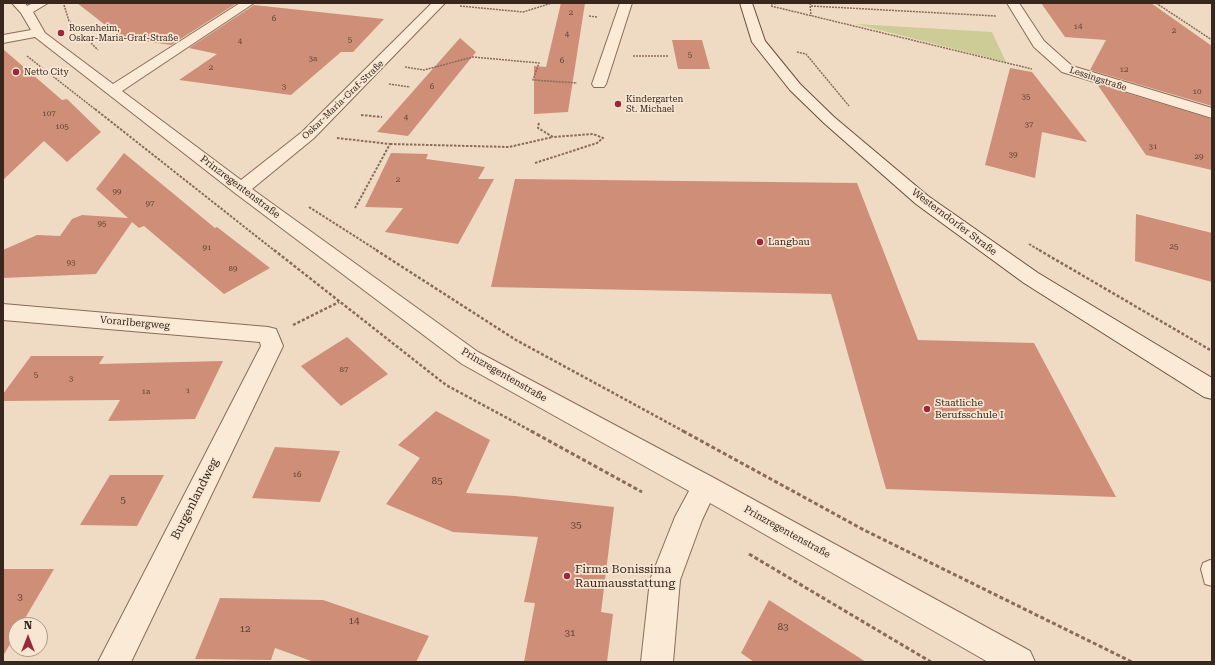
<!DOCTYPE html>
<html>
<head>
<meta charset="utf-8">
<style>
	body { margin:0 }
	#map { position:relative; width:1215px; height:665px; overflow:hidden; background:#efdbc3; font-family:"Roboto Serif",serif }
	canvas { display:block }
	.frame { position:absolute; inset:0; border:4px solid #39271d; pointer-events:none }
	.north { position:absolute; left:8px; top:617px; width:40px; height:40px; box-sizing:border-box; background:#f6e6d2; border:1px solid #aa9a8a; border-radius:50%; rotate:0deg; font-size:11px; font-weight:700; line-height:16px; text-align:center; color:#39271d }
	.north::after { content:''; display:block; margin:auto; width:14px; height:18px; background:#9b273a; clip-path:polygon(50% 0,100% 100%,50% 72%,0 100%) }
</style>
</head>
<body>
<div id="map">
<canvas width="1215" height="665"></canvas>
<div class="frame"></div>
<div class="north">N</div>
</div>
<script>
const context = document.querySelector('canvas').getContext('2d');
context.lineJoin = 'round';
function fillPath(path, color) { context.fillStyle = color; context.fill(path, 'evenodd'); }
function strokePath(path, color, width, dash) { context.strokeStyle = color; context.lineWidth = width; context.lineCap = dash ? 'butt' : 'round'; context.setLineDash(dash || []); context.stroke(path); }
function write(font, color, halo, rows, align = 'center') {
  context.font = font + ' "Roboto Serif",serif'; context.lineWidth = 3.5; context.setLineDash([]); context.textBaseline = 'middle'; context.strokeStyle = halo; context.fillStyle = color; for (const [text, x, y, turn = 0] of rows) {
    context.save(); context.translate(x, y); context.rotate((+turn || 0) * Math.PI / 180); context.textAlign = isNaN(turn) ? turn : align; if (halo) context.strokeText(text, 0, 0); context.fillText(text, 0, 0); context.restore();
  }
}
const green = new Path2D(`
	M856,24l136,8 14,30z`);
const building = new Path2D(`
	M77,3h160l-66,42 -49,-7z
	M561,3h24l-17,109 -34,2v-48l12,1z
	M1041,3h110l61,43v60l-122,-36 16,-30 -41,-3z
	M254,5l130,14 -31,33h-12l-50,43 -112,-15 38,-26 -28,-6z
	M460,38l16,14 -68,84 -31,-4z
	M672,40h30l8,29h-32z
	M3,49l59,51 5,-1 34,33 -34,30 -23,-21 -41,39z
	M1010,68l22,4 55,70 -45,-10 -7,46 -50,-13z
	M1097,84l115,35v51l-66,-15z
	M124,153l91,75 2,-1 53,41 -46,26 -80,-68 -5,2 -7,-6 -36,52 -93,4v-28l34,-15 23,1 12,-17 10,-4 46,3 -32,-29z
	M391,153l37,1 -2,5 59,8 -7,12h16l-36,65 -73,-12 18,-24 -38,-1z
	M515,179l342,4 61,157 116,3 82,154 -230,-8 -55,-195 -340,-7z
	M1136,214l76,19v49l-77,-21z
	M347,337l41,37 -47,32 -40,-40z
	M31,356h73l-5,8 124,-3 -28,58 -87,2 12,-21 -117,1v-7z
	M436,411l54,29 -24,53 49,3 99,11 -13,105 12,2 -6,48h-83l11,-59 -11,-1 14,-65 -85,-5 -67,-28 34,-46 -22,-13z
	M275,447l65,4 -20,51 -68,-4z
	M110,475h54l-27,51 -57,-1z
	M3,569h51l-33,56h-5v9l-13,22z
	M220,598l103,2 106,36 -13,26h-102l-39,-14 -4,12 -76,-1z
	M769,600l97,62h-112l-13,-9z`);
const pathFar3 = new Path2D(`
	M810,3l1,13
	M1156,3l56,37
	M771,4l11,-1
	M64,5l5,16 29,29
	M460,6l63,6 29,-9
	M771,6l261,63
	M811,6l185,10
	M589,16l8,1
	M797,52l9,2 43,52
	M27,56l69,54
	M633,56h35
	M405,67l19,3 49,-13 66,6 -6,17 44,3
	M389,84l21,3`);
const pathFar2 = new Path2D(`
	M95,109l180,142
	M361,115l21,2
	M337,138l53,6 -35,64
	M390,144l119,3 44,-10
	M535,163l62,-20 6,-5 -10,-4 -40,3 -15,-9 1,-6
	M309,207l69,44
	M1029,244l12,7`);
const pathFar1 = new Path2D(`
	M274,250l172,135 87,47
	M376,250l140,90 169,92
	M1039,250l173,101
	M293,325l46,-23`);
const path = new Path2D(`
	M531,431l111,61
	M683,431l181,99 268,132
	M749,554l182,108`);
const lane = new Path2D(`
	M1210,560l2,1v25l-7,-2 -4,-15 2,-6z`);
const street = new Path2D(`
	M12,3h13l2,3 6,-3h15l-15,9 12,21 68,51 127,-81h14l-132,88 119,89 61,-48 130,-129h13l-131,135 -62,51 226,163 236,126 316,173 5,11h-47l-278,-159 -8,17 -22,60 -7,82h-32l9,-82 25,-63 14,-26 -227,-127 -227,-171 -200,-156 -32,6v-8l28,-5 -10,-17z
	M620,3h12l-26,81 -2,3h-10l-2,-3z
	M1007,3h12l25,38 28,25 140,42v10l-150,-46 -28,-25z
	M3,304l265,23 8,2 7,17 -152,316h-33l163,-316 -1,-4 -257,-22z`);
const secondary = new Path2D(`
	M740,3h12l13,38 35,43 34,33 94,79 110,77 174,105v21l-8,-2 -180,-114 -108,-79 -92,-81 -34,-33 -38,-48z`);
const markers = [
	[61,33,4,"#9b273a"],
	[16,72,4,"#9b273a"],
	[618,104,4,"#9b273a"],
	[760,242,4,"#9b273a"],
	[927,409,4,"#9b273a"],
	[567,576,4,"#9b273a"]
];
const numberNames = [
	["2",571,13],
	["6",274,19],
	["14",1078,27],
	["2",1174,31],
	["4",567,35],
	["5",350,40],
	["4",240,42],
	["5",690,55],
	["3a",313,59],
	["6",562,61],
	["2",211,68],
	["12",1124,70],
	["3",284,87],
	["6",432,87],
	["10",1197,92],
	["35",1026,97],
	["107",49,114],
	["4",406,118],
	["37",1029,125],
	["105",62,127],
	["31",1153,147],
	["39",1013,155],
	["29",1199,157],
	["2",398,180],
	["99",117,192],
	["97",150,204],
	["95",102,224],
	["25",1174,247],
	["91",207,248],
	["93",71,263],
	["89",233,269],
	["87",344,370],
	["5",36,375],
	["3",71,379],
	["1",188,391],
	["1a",146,392],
	["16",297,475]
];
const farPoinames = [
	["Rosenheim,",69,28],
	["Oskar-Maria-Graf-Straße",69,38],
	["Netto City",24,72],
	["Kindergarten",626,99],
	["St. Michael",626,109]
];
const farStreetnames = [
	["Lessingstraße",1098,79,18],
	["Oskar-Maria-Graf-Straße",343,100,-44]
];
const streetNames = [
	["Prinzregentenstraße",240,187,37],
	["Westerndorfer Straße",954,222,37],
	["Vorarlbergweg",135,323,5],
	["Prinzregentenstraße",504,375,30],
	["Prinzregentenstraße",787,532,29]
];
const poiNames = [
	["Langbau",768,242],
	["Staatliche",935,403],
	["Berufsschule I",935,415]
];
const nearNumbernames = [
	["85",437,481],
	["5",123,500],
	["35",576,525],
	["3",20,597],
	["14",354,621],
	["83",783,627],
	["12",245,629],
	["31",570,633]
];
const nearStreetnames = [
	["Burgenlandweg",195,499,-63]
];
const nearPoinames = [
	["Firma Bonissima",575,569],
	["Raumausstattung",575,583]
];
fillPath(green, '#cecc96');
fillPath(building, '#cf8e77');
strokePath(lane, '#8a6b59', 2);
strokePath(street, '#8a6b59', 2);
strokePath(secondary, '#6c4d3c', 2);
strokePath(pathFar3, '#8a6b59', 1.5, [2, 1]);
strokePath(pathFar2, '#8a6b59', 2, [2.5, 1.5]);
strokePath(pathFar1, '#8a6b59', 2.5, [3, 2]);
strokePath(path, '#8a6b59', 3, [4, 2.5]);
fillPath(lane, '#faead6');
fillPath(street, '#faead6');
fillPath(secondary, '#faead6');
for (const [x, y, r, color] of markers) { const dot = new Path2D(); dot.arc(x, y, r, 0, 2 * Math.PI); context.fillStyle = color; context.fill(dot); strokePath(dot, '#f6e6d2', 1.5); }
write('8px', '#5e4134', null, numberNames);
write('9px', '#39271d', '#f6e6d2', farPoinames, 'left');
write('9px', '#39271d', '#f6e6d2', farStreetnames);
write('10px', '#39271d', '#f6e6d2', streetNames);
write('10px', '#39271d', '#f6e6d2', poiNames, 'left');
write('10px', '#5e4134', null, nearNumbernames);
write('12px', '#39271d', '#f6e6d2', nearStreetnames);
write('12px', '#39271d', '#f6e6d2', nearPoinames, 'left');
</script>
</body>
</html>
